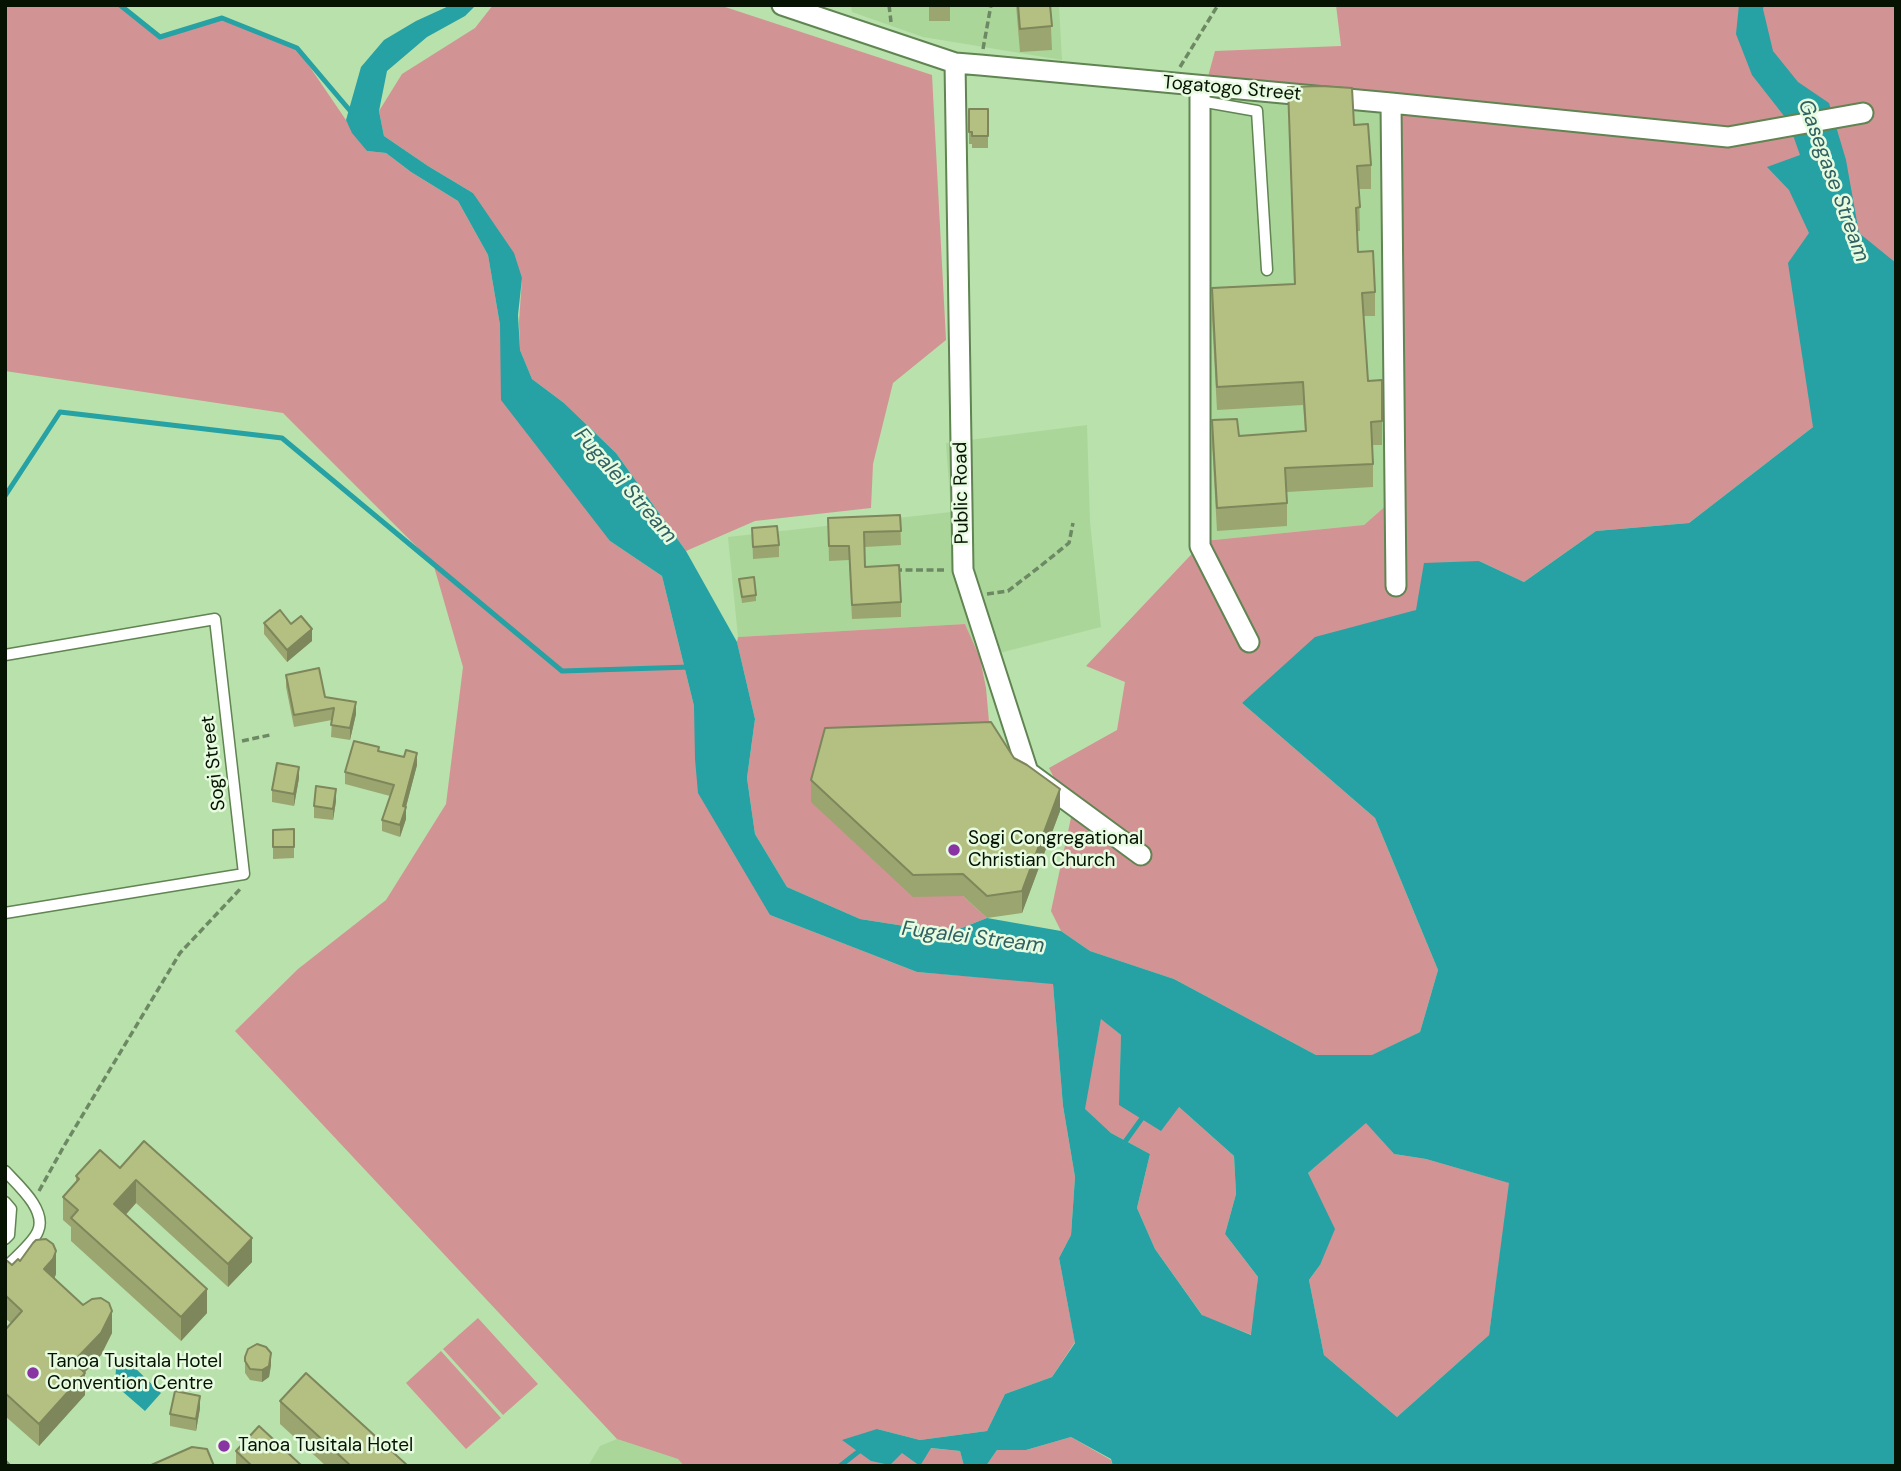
<!DOCTYPE html>
<html>
<head>
<meta charset="utf-8">
<style>
	body { margin:0 }
	#map { position:relative; width:1901px; height:1471px; overflow:hidden; background:#b9e1ab; font-family:"DM Sans",sans-serif }
	canvas { display:block }
	.frame { position:absolute; inset:0; border:7px solid #061302; pointer-events:none }
</style>
</head>
<body>
<div id="map">
<canvas width="1901" height="1471"></canvas>
<div class="frame"></div>
</div>
<script>
const context = document.querySelector('canvas').getContext('2d');
context.lineJoin = 'round';
function fillPath(path, color) { context.fillStyle = color; context.fill(path, 'evenodd'); }
function strokePath(path, color, width, dash) { context.strokeStyle = color; context.lineWidth = width; context.lineCap = dash ? 'butt' : 'round'; context.setLineDash(dash || []); context.stroke(path); }
function write(font, color, halo, rows, align = 'center') {
  context.font = font + ' "DM Sans",sans-serif'; context.lineWidth = 5; context.setLineDash([]); context.textBaseline = 'middle'; context.strokeStyle = halo; context.fillStyle = color; for (const [text, x, y, turn = 0] of rows) {
    context.save(); context.translate(x, y); context.rotate((+turn || 0) * Math.PI / 180); context.textAlign = isNaN(turn) ? turn : align; if (halo) context.strokeText(text, 0, 0); context.fillText(text, 0, 0); context.restore();
  }
}
const built = new Path2D(`
	M851,5h208l3,55 -139,-23 -71,-25z
	M1204,91l183,15 2,397 -25,22 -160,16z
	M1087,425l3,97 11,105 -121,31 -15,-34 -227,13 -10,-100 223,-25 -5,-69z
	M617,1439l61,20 6,7h-96l12,-20z`);
const green = new Path2D(`
	M5,5h115l40,32 62,-19 75,30 70,103 19,2 25,19 47,29 30,54 12,70 110,216 52,35 32,130 76,209 147,57 136,11 10,123 12,71 -4,58 -12,23 16,84 -23,35 -47,17 -18,37 -67,9 -43,-11 25,24 28,-5 30,3 4,15h-280l-6,-7 -61,-20 -382,-408 63,-62 88,-69 60,-96 17,-137 -30,-104 -150,-150 -278,-42z
	M493,5h226l213,70 14,265 -53,43 -20,81 -2,44 -116,13 -69,30 -70,-98 -52,-50 -32,-24 -12,-29 -1,-28 3,-44 -49,-85 -45,-27 -44,-30 -5,-25 23,-37 73,-46z
	M1336,5h560v362l-83,60 -124,96 -93,8 -72,51 -45,-21 -63,49 -174,93 133,115 63,152 -18,62 -47,23h-57l-142,-76 -84,-28 -29,-20 -10,-20 21,-98 -23,-45 68,-38 8,-48 -39,-16 118,-125 160,-16 25,-22 -2,-396 -183,-16 11,-40 126,-5z
	M965,624l15,34 6,30 5,56 -28,152 24,22 -38,15 -89,-14 -73,-32 -32,-53 -8,-56 8,-59 -18,-77 1,-5z
	M1101,1018l20,17 -1,71 59,1 55,49 2,38 -11,40 33,43 -6,58 -49,-19 -48,-67 -18,-41 13,-54 -39,-21 -27,-24z
	M1366,1122l28,32 32,5 84,24 -21,152 -92,82 -73,-62 -15,-75 11,-15 -12,-92z
	M478,1318l60,66 -35,31 -60,-66z
	M441,1351l60,67 -35,31 -60,-66z
	M1071,1437l40,23 2,6h-127l11,-16h29z`);
const water = new Path2D(`
	M451,5h25l-11,11 -38,21 -40,34 -8,40 5,25 44,30 45,27 41,60 8,25 -4,37 2,35 12,29 32,24 52,50 70,98 51,91 18,77 -8,59 8,56 32,53 73,32 89,14 38,-15 74,13 29,20 84,28 142,76h56l48,-23 18,-62 -63,-152 -133,-115 73,-66 101,-27 8,-47 55,-2 45,21 72,-51 93,-8 124,-96 -25,-164 21,-30 -20,-43 -22,-23 33,-12 -12,-34 -36,-46 -16,-41 3,-29h25l-1,4 10,42 25,31 31,21 17,57 13,73 37,30v1203h-783l-2,-7 -40,-22 -45,13h-29l-11,16h-22l-4,-15 -29,-3 -11,18 -18,-13 -12,12 -19,-4 -29,-21 35,-11 43,11 67,-9 18,-37 47,-17 23,-34 -16,-85 12,-23 4,-58 -12,-71 -10,-122 -136,-12 -147,-57 -72,-122 -3,-34 -1,-53 -32,-130 -52,-35 -109,-141 -1,-75 -12,-70 -30,-54 -47,-29 -25,-19 -19,-2 -15,-18 -6,-13 15,-53 23,-27 32,-19zM1101,1019l20,16 -2,70 42,26 18,-24 55,49 2,38 -11,40 33,43 -7,58 -49,-20 -47,-66 -18,-41 13,-54 -39,-21 -26,-24zM1366,1123l28,31 32,5 83,24 -20,152 -92,82 -73,-62 -15,-75 11,-15 15,-36 -27,-56z
	M133,1366l28,27 -16,18 -30,-26 1,-17z`);
const stream = new Path2D(`
	M120,5l40,32 62,-19 75,30 55,65
	M5,496l55,-84 222,26 280,233 128,-4
	M1122,1146l23,-32
	M840,1466l23,-18`);
const path = new Path2D(`
	M889,5l2,17
	M983,49l8,-44
	M1180,67l38,-62
	M895,570h52
	M987,594l21,-3 30,-23 31,-25 4,-20
	M242,741l28,-6
	M39,1191l25,-45 116,-193 62,-66
	M5,1461l5,5`);
const service = new Path2D(`
	M1200,101l57,10 10,159
	M5,655l210,-36 29,255 -239,39
	M5,1171c13,14 42,39 33,60 -4,11 -24,28 -33,37
	M5,1202l6,7 -2,26 -4,4`);
const minor = new Path2D(`
	M782,5l173,58 25,2 411,38 337,34 135,-24
	M955,63l8,507 65,202 113,83
	M1200,86v460l49,96
	M1391,103l5,483`);
const wall = new Path2D(`
	M929,5h21v16h-21z
	M1016,5h34l2,45 -32,2z
	M1288,87l66,38 17,40v24h-12l1,42h-3l1,21 17,40v24h-12l5,65 14,-1v65h-9v42l-86,5v34l-70,5 -5,-87v-24l27,16 66,-5 -2,-26 -86,5 -5,-91v-31l82,-4z
	M969,109h19v39h-16v-4h-3z
	M900,515l1,30 -36,2v20l36,35v15l-49,2 -3,-59 -20,1 -1,-43z
	M752,528l27,17v12l-26,2z
	M739,579l17,16v6l-14,2z
	M264,623l27,1 21,17 -25,21 -23,-28z
	M286,675l70,39 -6,26 -19,-3 1,-17 -38,7 -8,-40z
	M379,751l38,14 -11,42v12l-6,18 -18,-6v-11l8,-24 -45,-12v-12z
	M1014,758l46,53 -38,102 -35,5 -24,-22 -50,1 -102,-95v-22z
	M299,778l-5,28 -22,-4v-12z
	M336,801l-3,19 -19,-2v-12z
	M294,829v29l-21,1v-29z
	M120,1168l132,94 -24,25 -92,-84 -11,12 82,98 -26,28 -110,-100v-14l-8,-7v-23l13,-15v-6z
	M5,1259l7,6 8,-4 36,13 -2,4 58,55 -11,22 -16,17v23l-46,51 -34,-30v-86l6,-7 -6,-5z
	M245,1357l26,8 -2,12 -7,5 -12,-2 -5,-7z
	M280,1401l128,65h-82l-46,-42z
	M200,1408l-4,23 -26,-5v-12z
	M236,1451l66,15h-66z`);
const shadedWall = new Path2D(`
	M312,629v12l-25,21v-12z
	M356,702v12l-6,26v-12z
	M417,753v12l-14,53v-12z
	M299,767v11l-5,28v-12z
	M336,789v12l-3,19v-11z
	M1060,789v22l-38,102v-22z
	M406,807v12l-6,18v-12z
	M136,1180v23l-22,25v-24z
	M252,1238v24l-24,25v-23z
	M56,1251v23l-3,8 -9,-13z
	M207,1289v24l-26,28v-24z
	M112,1311v22l-11,22 -28,30v-23z
	M271,1353v12l-2,12 -7,5v-12z
	M85,1373v22l-46,51v-22z
	M200,1396v12l-4,23v-12z`);
const building = new Path2D(`
	M1018,5h32l2,21 -32,3z
	M1322,86l30,2 2,37 14,-1 3,41 -14,1 3,41 -4,1 2,44 15,-1 2,41 -13,1 6,88 14,-1v41l-11,1 2,42 -88,4 2,35 -70,5 -5,-88 25,-1 2,17 67,-5 -3,-49 -86,5 -5,-99 83,-4 -7,-197z
	M969,109h19v27h-16v-4h-3z
	M900,515l1,16 -37,1 1,35 34,-2 2,37 -49,3 -3,-59h-20l-1,-28z
	M777,526l2,19 -26,2 -1,-19z
	M754,577l2,18 -14,2 -3,-18z
	M280,610l11,14 10,-8 11,13 -25,21 -23,-27z
	M319,668l6,29 31,5 -6,26 -19,-3 3,-17 -40,7 -8,-40z
	M991,722l23,36 13,7 33,24 -38,102 -35,5 -24,-22 -50,1 -102,-95 14,-52z
	M354,741l25,6 -1,4 26,6 2,-7 11,3 -14,53 3,1 -6,18 -18,-5 12,-35 -49,-13z
	M277,763l22,4 -5,27 -22,-4z
	M316,786l20,3 -3,20 -19,-3z
	M294,829v18h-21v-17z
	M144,1141l108,97 -24,26 -92,-84 -22,24 93,85 -26,28 -110,-99 7,-8 -15,-13 16,-18 -3,-3 24,-26 20,18z
	M46,1239l7,5 3,7 -3,8 -9,10 39,36 9,-6 9,-1 8,5 3,8 -11,22 -28,29 12,11 -46,51 -34,-31v-63l17,-19 -17,-16v-36l7,6 6,-6 2,2 13,-18 3,-3z
	M257,1344l9,3 5,6 -2,13 -7,4 -12,-1 -5,-8v-4l3,-8z
	M306,1373l102,93h-57l-71,-65z
	M175,1391l25,5 -4,23 -26,-5z
	M259,1426l43,40h-50l-16,-15z
	M192,1447l15,2 7,17h-65z`);
const markers = [
	[954,850,7,"#8834a2"],
	[33,1373,7,"#8834a2"],
	[224,1446,7,"#8834a2"]
];
const streetNames = [
	["Togatogo Street",1232,89,5],
	["Public Road",962,493,-91],
	["Sogi Street",214,763,-97]
];
const poiNames = [
	["Sogi Congregational",968,839],
	["Christian Church",968,861],
	["Tanoa Tusitala Hotel",47,1362],
	["Convention Centre",47,1384],
	["Tanoa Tusitala Hotel",238,1446]
];
const waterNames = [
	["Gasegase Stream",1833,181,70],
	["Fugalei Stream",625,486,49],
	["Fugalei Stream",973,938,7]
];
fillPath(built, '#aad69a');
fillPath(green, '#d29395');
fillPath(water, '#26a1a4');
strokePath(stream, '#26a1a4', 5);
strokePath(service, '#608452', 13);
strokePath(minor, '#608452', 23);
strokePath(path, '#6d8963', 3.5, [7, 3.5]);
strokePath(service, '#fff', 10);
strokePath(minor, '#fff', 19);
fillPath(wall, '#9ba570');
fillPath(shadedWall, '#7e865b');
fillPath(building, '#b4c082');
strokePath(building, '#7e865b', 2);
for (const [x, y, r, color] of markers) { const dot = new Path2D(); dot.arc(x, y, r, 0, 2 * Math.PI); context.fillStyle = color; context.fill(dot); strokePath(dot, '#e7fbe0', 2.5); }
write('19px', '#061302', '#e7fbe0', streetNames);
write('19px', '#061302', '#e7fbe0', poiNames, 'left');
write('italic 21px', '#306061', '#e7fbe0', waterNames);
</script>
</body>
</html>
